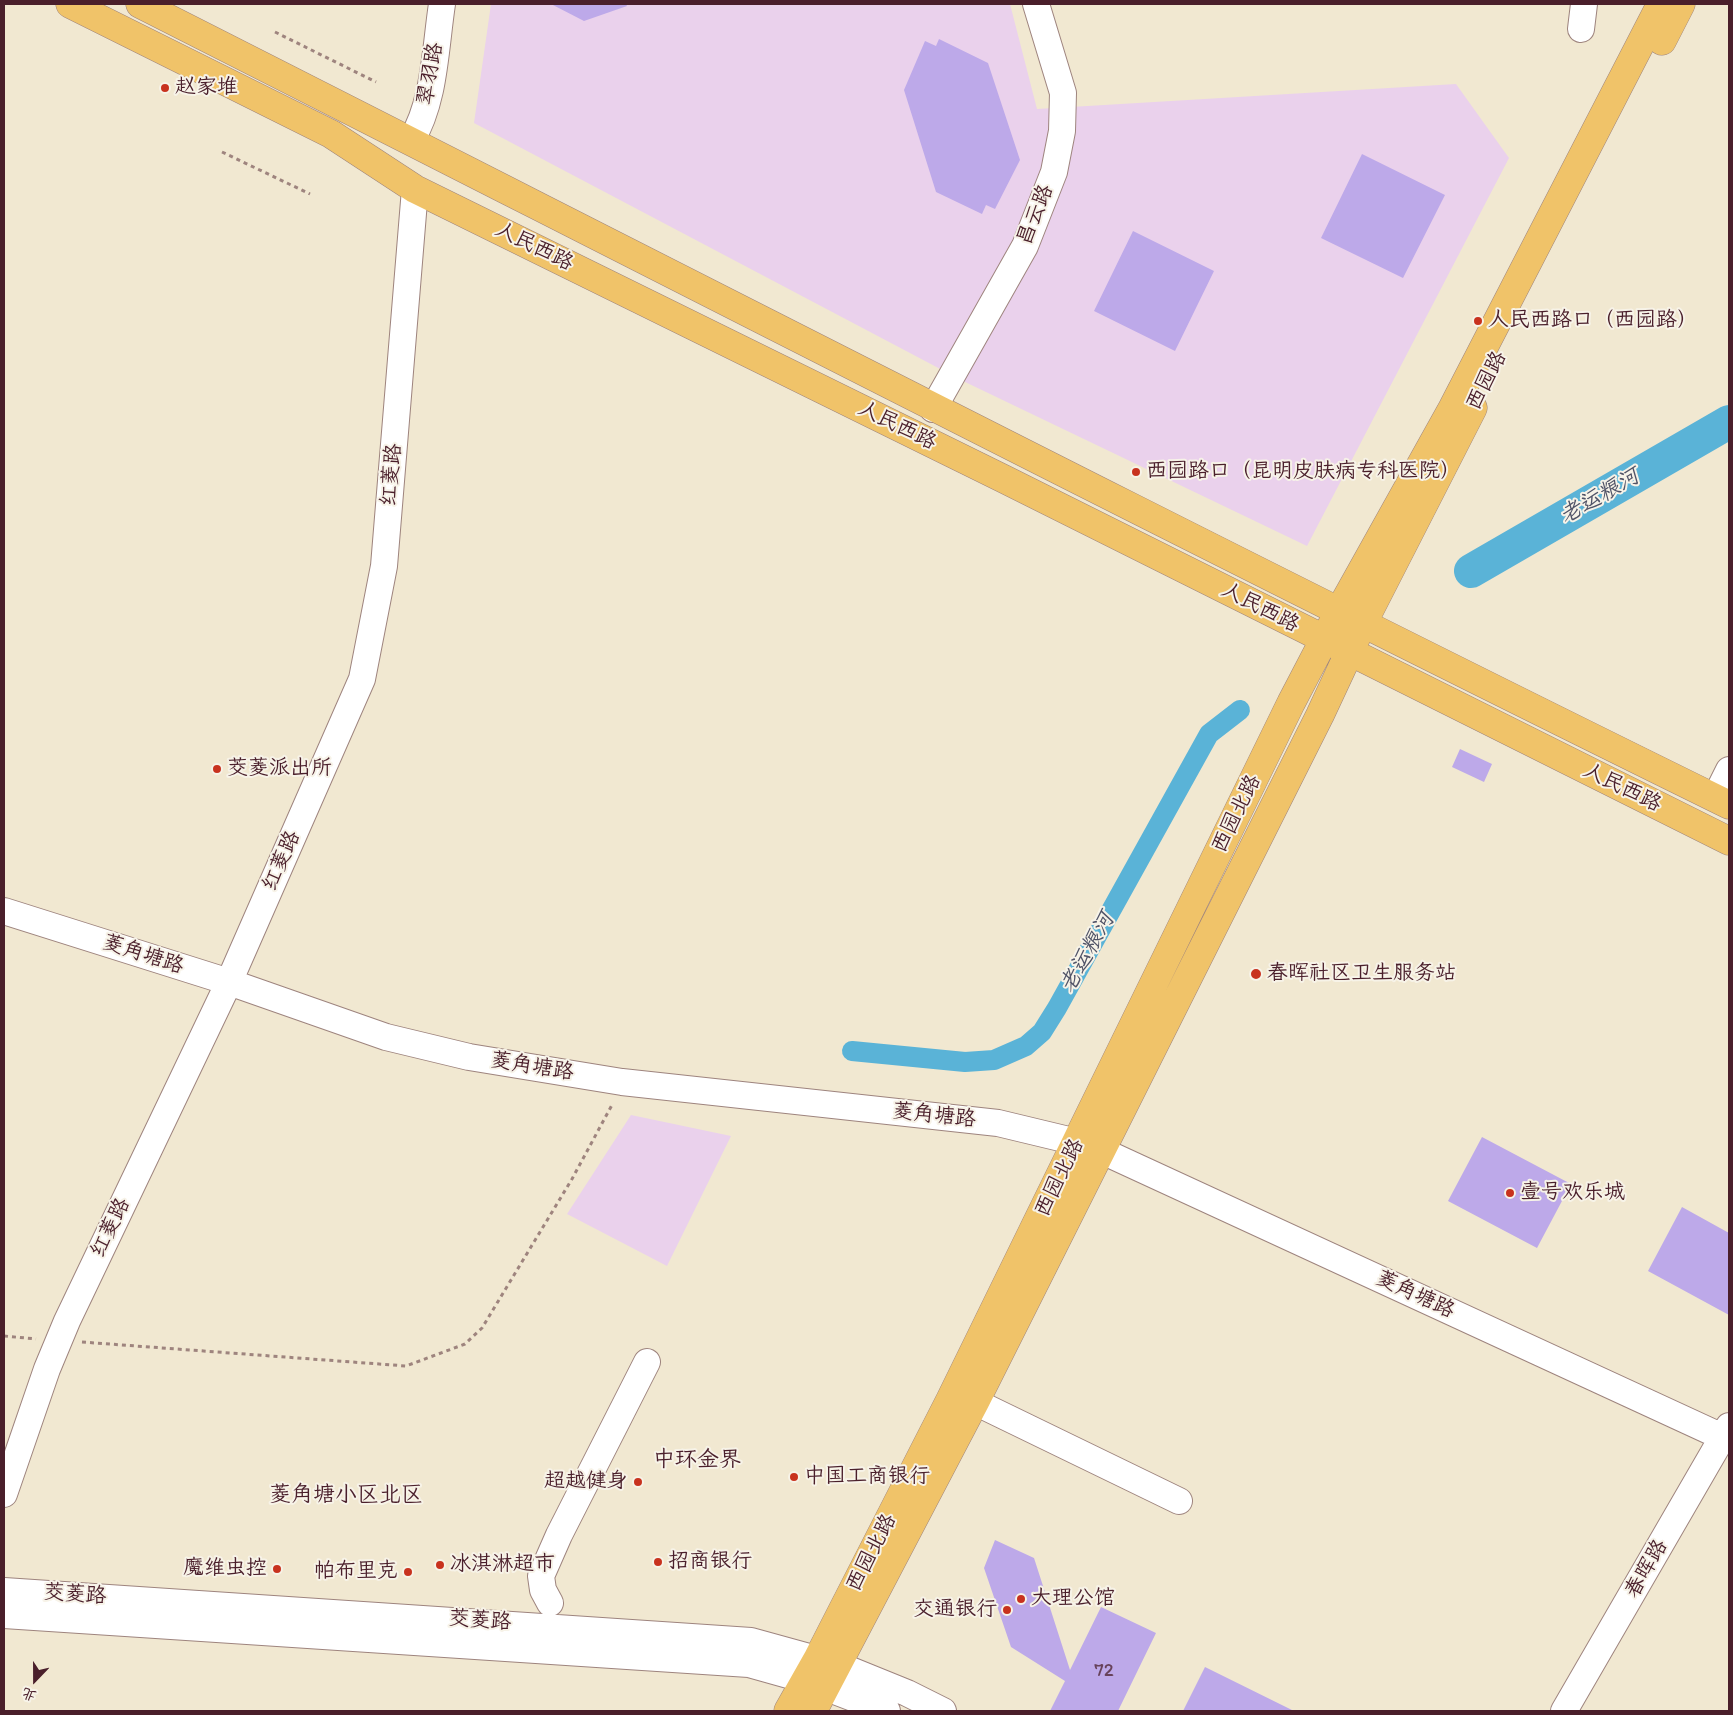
<!DOCTYPE html>
<html>
<head>
<meta charset="utf-8">
<style>
	body { margin:0 }
	#map { position:relative; width:1733px; height:1715px; overflow:hidden; background:#f1e8d1; font-family:Itim,"LXGW WenKai TC",sans-serif }
	canvas { display:block }
	.frame { position:absolute; inset:0; border:5px solid #4a1f2b; pointer-events:none }
	.north { position:absolute; left:10px; top:1655px; width:50px; height:50px; -webkit-text-stroke:4px #f7f3e8; paint-order:stroke; rotate:202deg; font-size:14px; font-weight:700; line-height:20px; text-align:center; color:#4a1f2b }
	.north::after { content:''; display:block; margin:auto; width:18px; height:22px; background:#4a1f2b; clip-path:polygon(50% 0,100% 100%,50% 72%,0 100%) }
</style>
</head>
<body>
<div id="map">
<canvas width="1733" height="1715"></canvas>
<div class="frame"></div>
<div class="north">北</div>
</div>
<script>
const context = document.querySelector('canvas').getContext('2d');
context.lineJoin = 'round';
function fillPath(path, color) { context.fillStyle = color; context.fill(path, 'evenodd'); }
function strokePath(path, color, width, dash) { context.strokeStyle = color; context.lineWidth = width; context.lineCap = dash ? 'butt' : 'round'; context.setLineDash(dash || []); context.stroke(path); }
function write(font, color, halo, rows, align = 'center') {
  context.font = font + ' Itim,"LXGW WenKai TC",sans-serif'; context.lineWidth = 4; context.setLineDash([]); context.textBaseline = 'middle'; context.strokeStyle = halo; context.fillStyle = color; for (const [text, x, y, turn = 0] of rows) {
    context.save(); context.translate(x, y); context.rotate((+turn || 0) * Math.PI / 180); context.textAlign = isNaN(turn) ? turn : align; if (halo) context.strokeText(text, 0, 0); context.fillText(text, 0, 0); context.restore();
  }
}
const built = new Path2D(`
	M491,4h519l27,105 419,-25 53,74 -202,388 -344,-165 -489,-258z
	M631,1115l100,21 -64,130 -100,-52z`);
const canal = new Path2D(`
	M852,1051l113,11 29,-2 32,-14 16,-14 15,-24 152,-274 31,-24`);
const river = new Path2D(`
	M1471,571l258,-149`);
const building = new Path2D(`
	M551,4h75l1,2 -43,15z
	M939,39l49,24 32,97 -25,49 -9,-4 -4,9 -46,-22 -32,-102 21,-49 11,5z
	M1362,154l83,41 -42,83 -82,-40z
	M1133,231l81,40 -39,80 -81,-40z
	M1460,749l32,15 -8,18 -32,-15z
	M1482,1137l89,47 -34,64 -89,-47z
	M1682,1207l47,26v82l-81,-44z
	M995,1540l39,18 36,112 31,-63 55,26 -38,78h-68l15,-30 -54,-34 -27,-79z
	M1205,1667l89,44h-111z`);
const path = new Path2D(`
	M275,32l101,50
	M222,152l88,42
	M4,1336l32,3
	M82,1342l324,24 59,-22 17,-16 90,-149 41,-76`);
const minor = new Path2D(`
	M1581,29l3,-25
	M411,141c24,-40 24,-91 31,-137
	M933,409l92,-163 29,-74 8,-41 1,-38 -27,-89
	M1715,798l14,-28
	M4,911l225,71 157,55 83,20 153,25 376,41 79,19
	M1100,1150l629,290
	M975,1402l204,99
	M4,1494l43,-125 20,-48 162,-339 133,-303 22,-113 31,-377
	M4,1591l747,50 87,24 69,28 36,18
	M550,1603l-7,-13 -2,-14 18,-41 88,-173
	M4,1615l745,49 57,16 81,31
	M1564,1711l165,-285`);
const major = new Path2D(`
	M70,4l261,130 84,55 589,290 725,362
	M140,4c529,268 1056,539 1589,801
	M1662,41l19,-37
	M788,1711l30,-53 132,-258 341,-697 47,-90 115,-206 208,-403
	M813,1711l162,-309 345,-687 42,-90 111,-217`);
const markers = [
	[165,88,5,"#c8321e"],
	[1478,321,5,"#c8321e"],
	[1136,472,5,"#c8321e"],
	[217,769,5,"#c8321e"],
	[1256,974,6,"#c8321e"],
	[1510,1193,5,"#c8321e"],
	[794,1477,5,"#c8321e"],
	[638,1482,5,"#c8321e"],
	[658,1562,5,"#c8321e"],
	[440,1565,5,"#c8321e"],
	[277,1569,5,"#c8321e"],
	[408,1572,5,"#c8321e"],
	[1021,1599,5,"#c8321e"],
	[1007,1610,5,"#c8321e"]
];
const numberNames = [
	["72",1104,1671]
];
const streetNames = [
	["翠羽路",431,74,-80],
	["昌云路",1036,215,-68],
	["人民西路",534,247,26],
	["西园路",1487,381,-63],
	["人民西路",897,426,26],
	["红菱路",392,475,-85],
	["人民西路",1260,608,27],
	["人民西路",1622,788,26],
	["西园北路",1237,814,-64],
	["红菱路",282,861,-66],
	["菱角塘路",143,955,18],
	["菱角塘路",532,1067,9],
	["菱角塘路",934,1116,6],
	["西园北路",1060,1178,-64],
	["红菱路",111,1228,-64],
	["菱角塘路",1415,1295,25],
	["西园北路",872,1553,-63],
	["春晖路",1647,1569,-60],
	["茭菱路",75,1595,4],
	["茭菱路",480,1621,4]
];
const poiNames = [
	["赵家堆",175,88],
	["人民西路口（西园路）",1488,321],
	["西园路口（昆明皮肤病专科医院）",1146,472],
	["茭菱派出所",227,769],
	["春晖社区卫生服务站",1267,974],
	["壹号欢乐城",1520,1193],
	["中国工商银行",804,1477],
	["超越健身",628,1482,"right"],
	["招商银行",668,1562],
	["冰淇淋超市",450,1565],
	["魔维虫控",267,1569,"right"],
	["帕布里克",398,1572,"right"],
	["大理公馆",1031,1599],
	["交通银行",997,1610,"right"]
];
const waterNames = [
	["老运粮河",1600,497,-30],
	["老运粮河",1088,953,-61]
];
const neighbourhoodNames = [
	["中环金界",697,1460],
	["菱角塘小区北区",346,1495]
];
fillPath(built, '#ead1ec');
strokePath(canal, '#5ab3d7', 20);
strokePath(river, '#5ab3d7', 34);
fillPath(building, '#bda9e9');
strokePath(minor, '#9e847e', 28);
strokePath(major, '#9e847e', 29);
strokePath(path, '#9e847e', 3, [4, 4]);
strokePath(minor, '#fff', 26);
strokePath(major, '#f0c369', 28);
for (const [x, y, r, color] of markers) { const dot = new Path2D(); dot.arc(x, y, r, 0, 2 * Math.PI); context.fillStyle = color; context.fill(dot); strokePath(dot, '#f7f3e8', 2); }
write('19px', '#67425a', null, numberNames);
write('21px', '#4a1f2b', '#f7f3e8', streetNames);
write('21px', '#4a1f2b', '#f7f3e8', poiNames, 'left');
write('italic 22px', '#505367', '#f7f3e8', waterNames);
write('22px', '#4a1f2b', '#f7f3e8', neighbourhoodNames);
</script>
</body>
</html>
